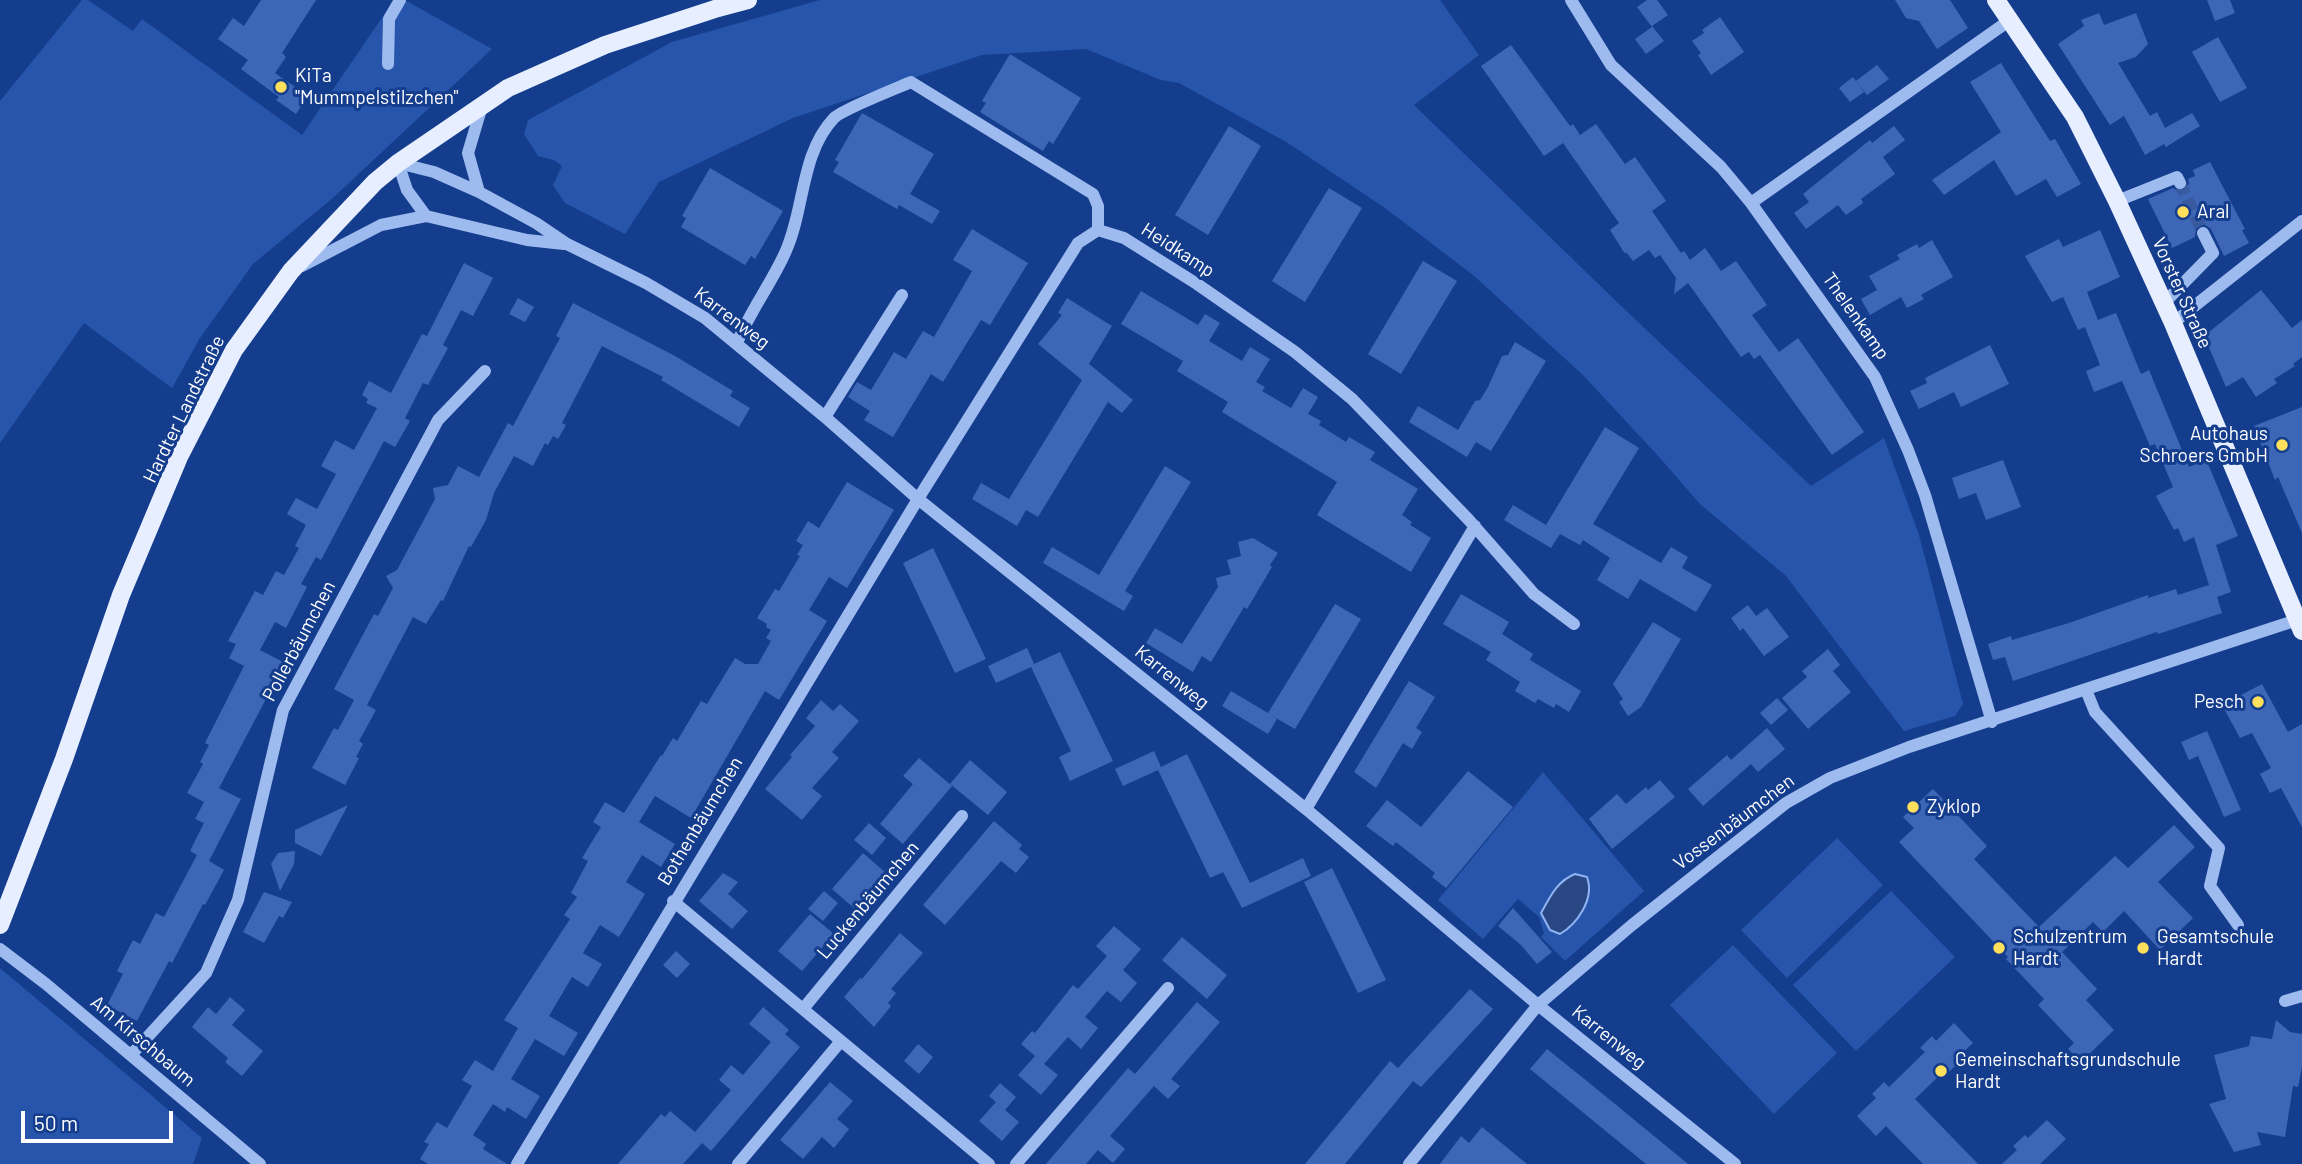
<!DOCTYPE html>
<html>
<head>
<meta charset="utf-8">
<style>
	body { margin:0 }
	#map { position:relative; width:2302px; height:1164px; overflow:hidden; background:#153d8d; font-family:Barlow,sans-serif }
	canvas { display:block }
	.scale { position:absolute; left:21px; top:1111px; width:152px; height:32px; box-sizing:border-box; border:4px solid #fff; border-top:0; padding-left:9px; font-size:21px; line-height:24px; white-space:nowrap; color:#fff; -webkit-text-stroke:5px #153d8d; paint-order:stroke }
</style>
</head>
<body>
<div id="map">
<canvas width="2302" height="1164"></canvas>
<div class="scale">50 m</div>
</div>
<script>
const context = document.querySelector('canvas').getContext('2d');
context.lineJoin = 'round';
function fillPath(path, color) { context.fillStyle = color; context.fill(path, 'evenodd'); }
function strokePath(path, color, width, dash) { context.strokeStyle = color; context.lineWidth = width; context.lineCap = dash ? 'butt' : 'round'; context.setLineDash(dash || []); context.stroke(path); }
function write(font, color, halo, rows, align = 'center') {
  context.font = font + ' Barlow,sans-serif'; context.lineWidth = 6; context.setLineDash([]); context.textBaseline = 'middle'; context.strokeStyle = halo; context.fillStyle = color; for (const [text, x, y, turn = 0] of rows) {
    context.save(); context.translate(x, y); context.rotate((+turn || 0) * Math.PI / 180); context.textAlign = isNaN(turn) ? turn : align; if (halo) context.strokeText(text, 0, 0); context.fillText(text, 0, 0); context.restore();
  }
}
const green = new Path2D(`
	M82,0h6l45,31 9,-12 160,116 92,-135h11l87,49 -158,148 -81,67 -53,74 -28,50 -88,-65 -84,120v-342z
	M820,0h620l39,55 -65,50 204,198 193,183 73,-48 35,97 44,169 -8,12 -51,15 -118,-155 -86,-72 -40,-46 -77,-83 -110,-100 -88,-67 -97,-65 -109,-60 -18,-3 -75,-31 -104,6 -189,63 -134,64 -34,52 -60,-31 -12,-18 9,-19 -8,-6 -16,-4 -14,-22 4,-14 144,-78z
	M1543,772l101,119 -79,70 -24,-24 3,-4 -5,-16 -21,-18 -35,40 -45,-39z
	M1837,838l46,47 -96,93 -46,-48z
	M1891,891l64,66 -99,94 -63,-66z
	M1733,945l104,108 -63,61 -104,-109z
	M0,968l202,170 -9,26h-193z`);
const water = new Path2D(`
	M1575,874l12,3c8,22 -10,47 -27,57l-10,-4 -9,-17c9,-16 16,-32 34,-39z`);
const building = new Path2D(`
	M261,0h55l-34,53 4,4 -11,16 33,23 -12,18 -20,-14 3,-3 -38,-28 7,-9 -30,-21 15,-21 11,8z
	M1647,0h10l11,15 -16,11 12,15 -18,13 -11,-15 17,-12 -15,-20z
	M1895,0h55l18,28 -31,21 -18,-28 -13,-3z
	M2207,0h23l5,13 -20,8z
	M2099,13l5,12 32,-12 12,31 -12,13 -18,6 32,53 7,-4 8,16 27,-15 8,13 -34,21 -2,-3 -19,11 -21,-39 -14,9 -52,-81 26,-18 -3,-6z
	M1720,17l24,35 -33,23 -13,-20 3,-2 -9,-12 12,-8 -2,-3z
	M2218,37l29,51 -27,14 -28,-50z
	M1511,45l59,81 3,-2 7,11 16,-11 29,40 10,-7 31,44 -14,10 29,42 3,-2 6,9 15,-12 16,23 15,-10 31,44 -15,10 27,37 19,-14 66,94 -32,23 -72,-100 -6,4 -5,-7 -8,5 -53,-74 -14,11 2,-16 -16,-23 -5,3 -6,-8 -16,11 -7,-9 -1,2 -15,-24 9,-7 -56,-80 -19,13 -63,-90z
	M1010,54l71,44 -28,46 -4,-3 -6,10 -63,-39 6,-9 -4,-2z
	M2001,63l49,78 5,-2 26,45 -24,13 -11,-18 -30,17 -22,-36 -50,35 -12,-15 69,-48 -31,-50z
	M1877,65l12,14 -22,16 -11,-14z
	M1853,77l11,15 -14,10 -11,-14z
	M862,113l72,41 -24,40 30,17 -8,13 -33,-19 -2,4 -64,-37 6,-10 -4,-2z
	M1229,126l32,20 -53,89 -33,-20z
	M1894,126l11,14 -22,17 12,17 -34,25 2,4 -17,12 -8,-10 -32,24 -12,-16 15,-11 -6,-8 67,-54 2,3z
	M2210,162l35,67 -3,1 7,13 -25,13 -13,-27 -7,-5 -8,4 -1,9 -23,11 -24,-49 25,-11 6,4 5,-2 5,-6 -1,-5 7,-3 -2,-6z
	M710,168l73,43 -28,48 -4,-3 -6,9 -64,-38 5,-9 -4,-2z
	M1329,188l33,20 -57,94 -33,-21z
	M972,229l56,34 -38,62 -9,-5 -38,62 -12,-8 -38,63 -29,-17 6,-9 -22,-14 9,-15 14,8 23,-38 12,7 17,-28 11,6 38,-66 -19,-11z
	M2100,230l20,47 -33,15 11,28 18,-7 25,61 8,-4 40,97 17,-8 32,77 -22,9 15,47 -14,5 5,16 -64,21 -1,-2 -144,49 -8,-24 -12,3 -5,-16 23,-8 1,4 57,-17 79,-28v3l28,-9 2,6 31,-10 -15,-48 -10,5 -6,-14 -4,2 -18,-34 17,-9 -18,-43 -5,2 -28,-65 -28,11 -8,-21 14,-6 -15,-38 -7,3 -15,-33 -11,5 -27,-46 34,-17 4,8z
	M1932,240l21,37 -32,18 3,4 -17,9 -6,-11 -31,18 -9,-16 16,-9 -8,-14 31,-17 -3,-4 20,-11 2,4z
	M1423,261l34,20 -56,93 -33,-20z
	M464,263l29,15 -20,38 -12,-6 -18,35 5,3 -20,37 -5,-2 -18,35 5,3 -15,26 -11,-6 -63,119 -5,-3 -15,27 6,3 -21,41 -11,-6 -15,28 25,13 -66,125 22,11 -32,62 15,9 -19,35 -2,-1 -31,59 -3,-2 -32,60 -30,-16 16,-31 -6,-3 16,-31 7,4 16,-31 8,4 33,-62 -7,-4 14,-28 -9,-4 9,-17 -17,-9 16,-29 -3,-2 9,-17 -4,-2 39,-77 -15,-8 7,-14 -8,-3 27,-50 8,4 13,-24 8,4 15,-27 -4,-2 11,-21 -19,-11 9,-16 21,11 19,-35 -15,-8 14,-26 19,10 23,-42 -11,-5 2,-4 -6,-4 7,-14 22,12 31,-59 5,2z
	M2261,290l31,38 10,-8v37l-9,7 2,2 -21,13 3,4 -21,14 -13,-20 -17,10 -22,-51z
	M1141,291l57,34 7,-11 15,9 -11,18 33,20 8,-14 20,12 -14,23 9,5 -3,4 29,17 12,-20 15,9 -10,17 13,7 -2,4 27,17 3,-5 26,15 -5,8 48,29 -16,26 10,7 -2,3 21,13 -20,34 -94,-57 20,-33 -115,-70 6,-10 -51,-31 6,-10 -62,-37z
	M518,298l16,9 -9,15 -16,-8z
	M1067,298l45,28 -23,38 44,36 -11,13 -14,-11 -70,115 -12,-7 -9,16 -45,-27 9,-16 28,16 73,-119 -44,-36 24,-29 -4,-2z
	M573,303l102,53 58,35 -3,5 20,12 -11,19 -78,-47 2,-3 -61,-31 -40,77 4,2 -8,14 -5,-3 -5,9 -3,-2 -12,23 -19,-10 -20,37 -8,27 -15,27 -2,-1 -26,55 -2,-1 -15,24 -13,-7 -46,88 9,5 -17,31 4,3 -7,13 3,1 -14,27 -33,-17 22,-40 4,2 16,-30 -20,-11 40,-75 4,2 15,-28 -7,-12 11,-6 38,-71 -2,-11 15,-3 10,-19 21,11 29,-54 5,3 47,-88 -4,-2z
	M1515,342l31,19 -55,90 -15,-9 -9,15 -58,-35 9,-16 40,24 17,-29 5,-1 8,-13 14,-31 6,-1z
	M1990,345l19,39 -48,23 -7,-15 -35,17 -9,-18 17,-8 -2,-5z
	M2302,407v126l-24,-56 -3,3 -21,-54z
	M1605,427l34,21 -46,76 68,39 10,-16 17,10 -6,11 30,17 -16,27 -56,-33 -12,20 -31,-19 13,-22 -27,-18 -3,5 -20,-11 -9,14 -47,-28 9,-15 33,20z
	M2003,460l18,47 -35,13 -10,-27 -17,6 -7,-21z
	M1165,466l26,16 -66,109 8,5 -9,15 -81,-48 9,-16 47,28z
	M847,482l47,28 -47,78 -18,-11 -20,33 18,11 -48,79 -14,-9 -74,127 -36,-22 -16,26 36,22 -14,23 -19,-12 -16,27 19,12 -26,43 -19,-12 -17,28 19,11 -14,23 -16,-10 -23,39 29,17 -14,23 -29,-17 -24,40 29,17 -14,23 -19,-12 -2,5 -12,-8 -20,31 13,9 -3,5 24,15h-79l-8,-5 9,-15 -5,-2 13,-20 10,6 25,-42 -10,-6 13,-20 18,11 25,-43 -14,-8 66,-101 -6,-4 13,-18 -6,-4 17,-32 -6,-3 19,-31 -8,-5 12,-20 19,11 37,-58 1,1 11,-18 4,3 24,-40 6,3 28,-46 10,6h13l13,-23 -5,-3 5,-8 -5,-3 1,-3 -10,-6 18,-29 4,2 21,-35 -3,-1 6,-10 -7,-4 12,-20 11,7z
	M1253,538l25,15 -8,12 2,2 -25,42 -3,-2 -33,55 -9,-6 -9,16 -47,-29 9,-15 27,16 36,-57 -2,-9 15,-4 -4,-14 14,-4 -3,-14z
	M933,548l53,111 -31,14 -52,-110z
	M1461,594l48,28 -7,12 31,20 -3,6 51,31 -12,21 -13,-8 -2,4 -16,-9 -3,4 -20,-12 5,-9 -34,-22 5,-8 -48,-28z
	M1335,604l26,15 -66,110 -26,-15 8,5 -9,15 -46,-28 9,-15 37,22z
	M1748,605l8,11 11,-8 22,29 -25,19 -21,-28 -3,3 -9,-13z
	M1653,622l28,17 -40,68 -13,9 -9,-14 4,-3 -10,-15z
	M1027,648l7,16 26,-12 53,109 -43,20 -11,-24 12,-6 -40,-84 -35,16 -8,-17z
	M1828,649l12,16 -7,6 18,21 -43,37 -26,-31 25,-21 -5,-6z
	M1409,681l26,16 -19,31 6,4 -10,17 -9,-6 -27,45 -22,-16z
	M2262,684l26,48 14,-8v103l-21,-39 -11,5 -10,-19 11,-6 -19,-35 -12,5 -18,-33z
	M1777,698l11,12 -17,15 -11,-12z
	M821,700l12,11 7,-7 19,17 -27,31 7,6 -27,30 10,8 -20,24 -37,-31 27,-32 -2,-2 25,-29 -9,-8z
	M1767,728l18,21 -27,23 -7,-8 -48,42 -15,-17 39,-34 4,5z
	M2207,731l34,79 -17,7 -26,-61 -9,4 -8,-18z
	M1154,751l7,16 26,-13 63,129 53,-25 8,18 -69,32 -19,-36 -13,6 -52,-108 -35,16 -8,-17z
	M919,758l33,28 -49,58 -23,-20 33,-40 -10,-8z
	M970,760l37,32 -19,23 -38,-31z
	M1468,771l45,36 -67,81 -14,-11 3,-4 -39,-31 -3,4 -27,-20 21,-26 34,27z
	M1660,780l15,17 -63,52 -23,-30 28,-25 9,10 20,-17 2,3z
	M1933,789l54,57 -13,13 65,68 76,-71 13,12 46,-43 21,22 -37,35 35,36 -33,32 -36,-39 -21,21 -10,-10 -31,30 35,37 -11,11 28,30 -33,32 -13,-13 6,-6 -36,-38 6,-6 -38,-40 2,-2 -109,-115 15,-14 -11,-11z
	M348,805l-27,51 -26,-13v-13z
	M994,821l28,24 -3,4 10,8 -13,16 -15,-12 -56,64 -22,-20z
	M869,823l17,15 -14,17 -18,-15z
	M295,851l-1,13 -14,27 -9,-27 7,-11z
	M863,853l23,20 -31,36 -23,-20z
	M1332,868l54,112 -28,13 -54,-111z
	M723,873l15,9 -10,12 20,17 -16,18 -33,-28z
	M824,891l14,12 -15,18 -15,-12z
	M264,892l28,10 -9,16 -4,-2 -15,27 -21,-11z
	M1513,908l39,44 -15,12 -16,-19 -23,-19z
	M810,914l24,20 -32,37 -24,-20z
	M1114,926l27,23 -18,21 14,13 -16,19 -14,-11 -22,26 13,11 -17,21 -13,-12 -24,27 14,11 -17,20 -23,-20 17,-19 -14,-12 11,-13 3,2 38,-48 5,4 29,-33 -11,-10z
	M900,933l23,20 -32,36 5,4 -8,10 3,3 -17,21 -30,-30 16,-19 2,1z
	M1182,937l45,38 -20,24 -45,-39z
	M676,951l14,13 -13,14 -14,-13z
	M1470,989l23,20 -72,78 -8,-6 -68,83h-40l85,-103 8,7z
	M230,997l15,13 -13,15 31,26 -21,25 -17,-14 3,-4 -36,-31 16,-20 8,7z
	M1197,1002l23,20 -49,57 9,7 -12,13 -14,-13 -44,50 15,13 -12,14 -15,-13 -12,14h-40l82,-96 7,6z
	M763,1007l26,23 -4,4 15,13 -89,104 -9,-8 -19,21h-65l43,-50 4,3 5,-6 25,21 36,-42 -12,-10 12,-15 12,10 28,-33 -22,-18z
	M2276,1020l14,12 12,2v33l-4,20 -5,-1 -8,51 -28,-5 4,13 -27,7 -25,-48 17,-5 -12,-44 35,-9 2,-10 21,3z
	M1954,1023l19,20 -18,17 3,3 -12,12 -3,-3 -28,27 63,65h-55l-37,-38 -10,10 -19,-20 19,-18 -4,-4 12,-12 5,5 36,-35 -5,-4 12,-12 4,5z
	M918,1044l15,13 -14,17 -15,-13z
	M1547,1049l51,41 90,74h-42l-116,-95z
	M830,1082l23,19 -16,18 12,10 -15,19 -12,-11 -19,22 -23,-19z
	M1000,1083l16,14 -11,13 -16,-14z
	M996,1102l23,20 -17,19 -23,-20z
	M2047,1120l19,19 -26,25h-38l15,-14 -4,-4 12,-11 3,3z
	M1482,1127l45,37h-87l21,-28 8,7z`);
const minorTunnel = new Path2D(`
	M2180,183l23,50`);
const minor = new Path2D(`
	M1571,0l40,65 110,102 30,36 124,174 33,73 17,45 67,227
	M388,64l1,-45 11,-19
	M398,163l36,9 45,20 57,31 31,21 79,39 59,35 120,99 93,82 388,310 232,196 197,159
	M398,163l9,27 19,26
	M479,192l-11,-39 14,-47
	M2117,201l60,-24 3,6
	M1751,203l259,-183
	M302,266l79,-41 45,-9 101,24 37,4
	M2164,303l49,-50 -10,-20
	M2173,323l129,-102
	M737,343c13,-32 34,-59 48,-90 20,-43 15,-99 49,-135 7,-8 63,-30 77,-36l182,112 5,12v24
	M825,417l77,-122
	M2086,690l9,22 124,136 -9,38 28,39
	M1306,809l169,-283
	M673,901l316,263
	M0,949l46,35 214,180
	M2285,1001l17,-5
	M803,1009l159,-193
	M131,1055l75,-82 32,-73 45,-190 155,-290 47,-49
	M517,1164l401,-665 160,-256 20,-13 26,8 73,46 98,68 57,47 116,120 66,75 40,30
	M738,1164l103,-123
	M1016,1164l152,-176
	M1409,1164l129,-159 94,-80 154,-122 44,-25 79,-31 388,-127`);
const major = new Path2D(`
	M1996,0l79,117 42,84 56,122 129,308
	M0,925l64,-166 57,-164 58,-138 55,-107 57,-79 84,-89 23,-19 110,-75 97,-43 113,-37 30,-8`);
const markers = [
	[281,87,7,"#ffe05d"],
	[2183,212,7,"#ffe05d"],
	[2282,445,7,"#ffe05d"],
	[2258,702,7,"#ffe05d"],
	[1913,807,7,"#ffe05d"],
	[1999,948,7,"#ffe05d"],
	[2143,948,7,"#ffe05d"],
	[1941,1071,7,"#ffe05d"]
];
const poiNames = [
	["KiTa",295,76],
	["\"Mummpelstilzchen\"",295,98],
	["Aral",2197,212],
	["Autohaus",2268,434,"right"],
	["Schroers GmbH",2268,456,"right"],
	["Pesch",2244,702,"right"],
	["Zyklop",1927,807],
	["Schulzentrum",2013,937],
	["Hardt",2013,959],
	["Gesamtschule",2157,937],
	["Hardt",2157,959],
	["Gemeinschaftsgrundschule",1955,1060],
	["Hardt",1955,1082]
];
const streetNames = [
	["Heidkamp",1178,250,33],
	["Vorster Straße",2182,293,66],
	["Thelenkamp",1856,316,55],
	["Karrenweg",732,318,37],
	["Hardter Landstraße",184,409,-64],
	["Pollerbäumchen",299,641,-62],
	["Karrenweg",1172,677,39],
	["Bothenbäumchen",700,821,-59],
	["Vossenbäumchen",1734,822,-37],
	["Luckenbäumchen",868,900,-50],
	["Karrenweg",1609,1037,39],
	["Am Kirschbaum",143,1041,40]
];
fillPath(green, '#2755ab');
fillPath(water, '#294783');
strokePath(water, '#90b4f3', 2);
fillPath(building, '#3d67b6');
strokePath(minorTunnel, '#385a9e', 12, [12, 6]);
strokePath(minor, '#9ebbf0', 12);
strokePath(major, '#e7eeff', 18);
for (const [x, y, r, color] of markers) { const dot = new Path2D(); dot.arc(x, y, r, 0, 2 * Math.PI); context.fillStyle = color; context.fill(dot); strokePath(dot, '#153d8d', 2.5); }
write('19px', '#fff', '#153d8d', poiNames, 'left');
write('19px', '#fff', '#153d8d', streetNames);
</script>
</body>
</html>
